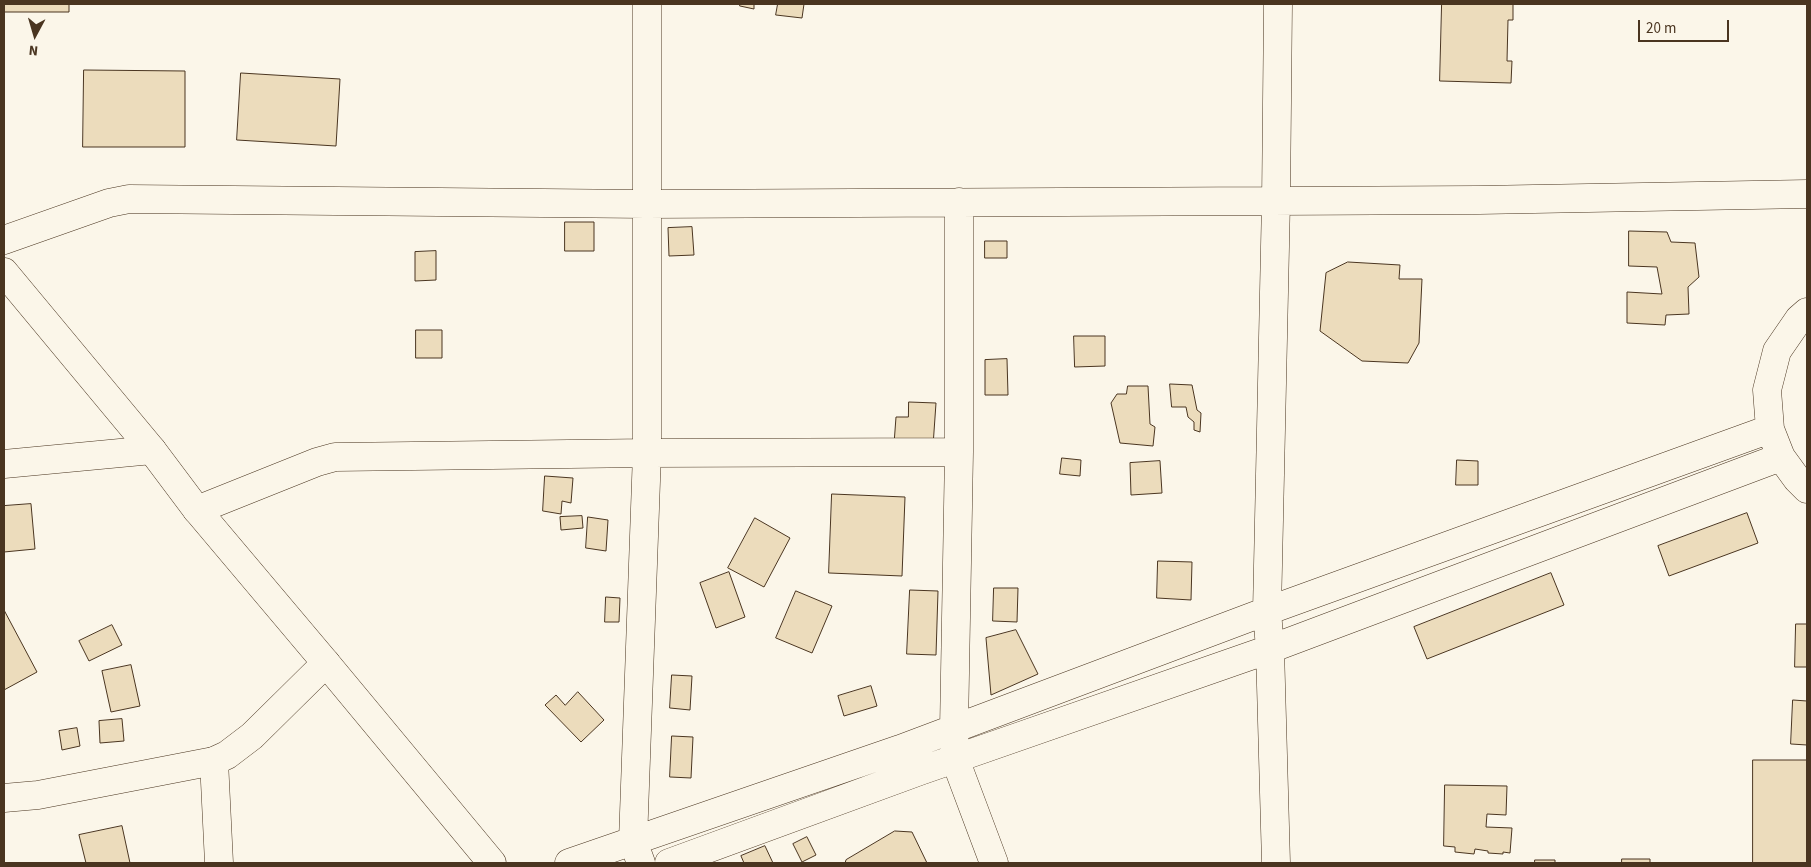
<!DOCTYPE html>
<html>
<head>
<meta charset="utf-8">
<style>
	body { margin:0 }
	#map { position:relative; width:1811px; height:867px; overflow:hidden; background:#fbf6e9; font-family:"Source Sans 3",sans-serif }
	canvas { display:block }
	.frame { position:absolute; inset:0; border:5px solid #4a3520; pointer-events:none }
	.north { position:absolute; left:10px; top:10px; width:50px; height:50px; -webkit-text-stroke:4px #fbf6e9; paint-order:stroke; rotate:186deg; font-size:14px; font-weight:700; line-height:20px; text-align:center; color:#4a3520 }
	.north::after { content:''; display:block; margin:auto; width:18px; height:22px; background:#4a3520; clip-path:polygon(50% 0,100% 100%,50% 72%,0 100%) }
	.scale { position:absolute; left:1638px; top:20px; width:91px; height:22px; box-sizing:border-box; border:2px solid #4a3520; border-top:0; padding-left:6px; font-size:15px; line-height:18px; white-space:nowrap; color:#4a3520; -webkit-text-stroke:4px #fbf6e9; paint-order:stroke }
</style>
</head>
<body>
<div id="map">
<canvas width="1811" height="867"></canvas>
<div class="frame"></div>
<div class="north">N</div>
<div class="scale">20 m</div>
</div>
<script>
const context = document.querySelector('canvas').getContext('2d');
context.lineJoin = 'round';
function fillPath(path, color) { context.fillStyle = color; context.fill(path, 'evenodd'); }
function strokePath(path, color, width, dash) { context.strokeStyle = color; context.lineWidth = width; context.lineCap = dash ? 'butt' : 'round'; context.setLineDash(dash || []); context.stroke(path); }
const building = new Path2D(`
	M4,4h65v8h-65z
	M740,4h14v5l-14,-3z
	M778,4h26l-2,14 -26,-3z
	M1442,4h71v16h-5l-1,41h5l-1,22 -71,-2z
	M84,70l101,1v76h-102z
	M241,73l99,6 -4,67 -99,-6z
	M565,222h29v29h-29z
	M692,227l2,28 -25,1 -1,-28z
	M1629,231l38,1 4,10 24,1 4,34 -11,10 1,27 -23,1 -1,10 -38,-2v-31l35,2 -5,-27 -28,-1z
	M985,241h22v17h-22z
	M436,251v29l-21,1v-29z
	M1348,262l52,3 -1,14h23l-3,64 -11,20 -46,-2 -42,-30 6,-58z
	M416,330h26v28h-26z
	M1074,336h31v30l-30,1z
	M1007,359l1,36h-23v-35z
	M1170,384l22,1 5,25 4,3 -1,19 -6,-2v-8l-6,-5 -2,-10h-14z
	M1128,386h20l2,38 5,3 -2,19 -33,-3 -9,-40 6,-9h9z
	M909,402l27,1 -3,43 -39,-2 2,-27h12z
	M1062,458l19,2 -1,16 -20,-2z
	M1457,460l21,1v24h-22z
	M1160,461l2,32 -31,2 -1,-32z
	M545,476l28,2 -2,25 -9,-2 -1,13 -18,-3z
	M832,494l73,3 -3,79 -73,-3z
	M31,504l4,45 -31,3v-46z
	M1747,513l11,30 -89,33 -11,-30z
	M582,516l1,12 -22,2 -1,-13z
	M588,517l20,3 -2,31 -20,-3z
	M755,518l35,20 -26,49 -36,-19z
	M1158,561l34,1 -1,38 -34,-2z
	M729,572l16,45 -29,11 -16,-45z
	M1551,573l13,32 -137,54 -13,-32z
	M994,588h24l-1,34 -24,-1z
	M910,590l28,1 -2,64 -29,-1z
	M796,591l36,15 -20,47 -36,-15z
	M606,597l14,1 -1,24h-14z
	M4,610l33,62 -33,18z
	M1796,624h11v43h-12z
	M112,625l10,20 -33,16 -10,-20z
	M1016,630l22,44 -47,21 -5,-57z
	M131,665l9,41 -29,6 -9,-41z
	M672,675l20,1 -2,34 -20,-2z
	M871,686l6,20 -33,10 -6,-20z
	M578,692l26,28 -23,22 -36,-37 11,-10 9,10z
	M1793,700l14,1v44l-16,-1z
	M122,719l2,22 -24,2 -1,-22z
	M77,728l3,18 -18,4 -3,-19z
	M672,736l21,1 -2,41 -21,-1z
	M1753,760h54v103h-54z
	M1445,785l62,1 -1,29 -19,-1 -1,13 26,1 -2,25 -7,-1v2l-15,-1v-2l-13,-2 -1,5 -19,-2v-5l-11,-1z
	M122,826l8,37h-44l-7,-28z
	M895,831l17,1 15,31h-82l1,-3z
	M807,837l9,18 -14,7 -9,-18z
	M765,846l8,17h-29l-3,-7z
	M1622,859h28v4h-28z
	M1535,860h20v3h-20z`);
const street = new Path2D(`
	M959,202v250l-5,277 1,30 39,104
	M4,240l105,-37 20,-4 517,5 833,-4 328,-6
	M1807,312l-8,7 -22,32 -10,39 3,39 11,28 16,22 10,10
	M4,464l148,-14
	M197,510l120,-48 18,-5 312,-4 312,-1
	M214,761l5,102
	M569,863l331,-114 367,-138 503,-182
	M641,863l-8,-22 14,-388v-449
	M669,863l251,-92 350,-122 511,-192
	M1276,863l-6,-214 -3,-38 9,-410 2,-197`);
const secondary = new Path2D(`
	M4,798l34,-3 176,-34 13,-6 25,-19 74,-73`);
const highway = new Path2D(`
	M4,272l148,178 45,60 129,153 166,200`);
fillPath(building, '#ecdcbc');
strokePath(building, '#4a3520', 1);
strokePath(street, '#4a3520', 29);
strokePath(secondary, '#4a3520', 29);
strokePath(highway, '#4a3520', 29);
strokePath(street, '#fbf6e9', 28);
strokePath(secondary, '#fbf6e9', 28);
strokePath(highway, '#fbf6e9', 28);
</script>
</body>
</html>
